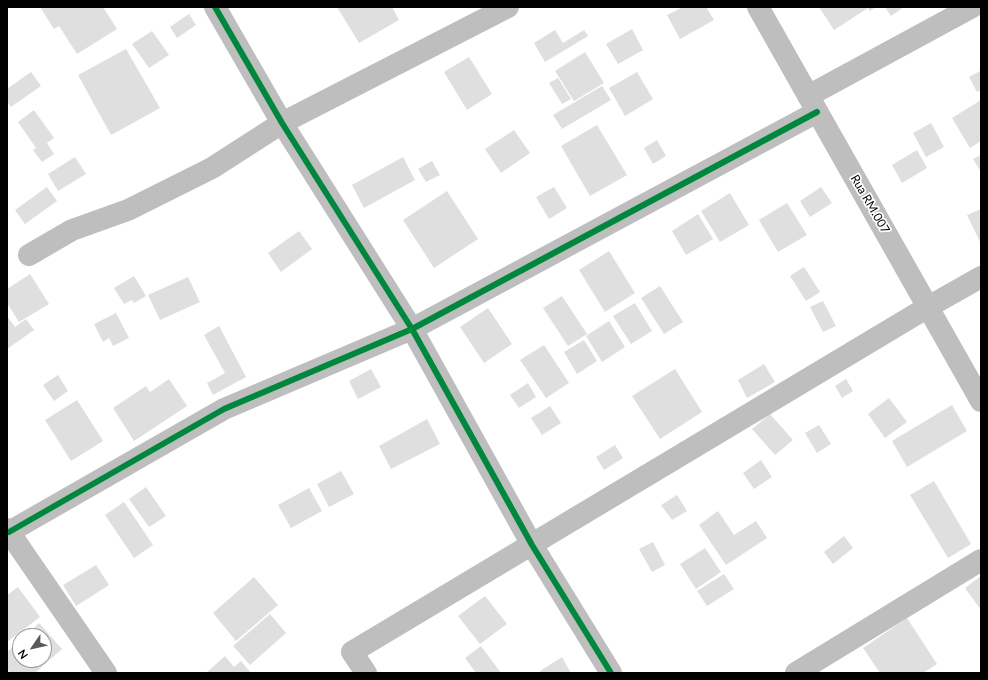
<!DOCTYPE html>
<html>
<head>
<meta charset="utf-8">
<style>
	body { margin:0 }
	#map { position:relative; width:988px; height:680px; overflow:hidden; background:#fff; font-family:Lato,sans-serif }
	canvas { display:block }
	.frame { position:absolute; inset:0; border:8px solid #000; pointer-events:none }
	.north { position:absolute; left:12px; top:628px; width:40px; height:40px; box-sizing:border-box; background:#fff; border:1px solid #999; border-radius:50%; rotate:236deg; font-size:11px; font-weight:700; line-height:16px; text-align:center; color:#000 }
	.north::after { content:''; display:block; margin:auto; width:14px; height:18px; background:#595959; clip-path:polygon(50% 0,100% 100%,50% 72%,0 100%) }
</style>
</head>
<body>
<div id="map">
<canvas width="988" height="680"></canvas>
<div class="frame"></div>
<div class="north">N</div>
</div>
<script>
const context = document.querySelector('canvas').getContext('2d');
context.lineJoin = 'round';
function fillPath(path, color) { context.fillStyle = color; context.fill(path, 'evenodd'); }
function strokePath(path, color, width, dash) { context.strokeStyle = color; context.lineWidth = width; context.lineCap = dash ? 'butt' : 'round'; context.setLineDash(dash || []); context.stroke(path); }
function write(font, color, halo, rows, align = 'center') {
  context.font = font + ' Lato,sans-serif'; context.lineWidth = 3.5; context.setLineDash([]); context.textBaseline = 'middle'; context.strokeStyle = halo; context.fillStyle = color; for (const [text, x, y, turn = 0] of rows) {
    context.save(); context.translate(x, y); context.rotate((+turn || 0) * Math.PI / 180); context.textAlign = isNaN(turn) ? turn : align; if (halo) context.strokeText(text, 0, 0); context.fillText(text, 0, 0); context.restore();
  }
}
const building = new Path2D(`
	M40,7h63l14,22 -40,25 -18,-28 -5,3z
	M337,7h55l7,13 -40,23z
	M683,7h23l8,13 -34,19 -13,-24z
	M819,7h57l-6,4 -2,-3 -34,22z
	M885,7h19l-13,9z
	M189,14l7,11 -19,13 -7,-11z
	M632,29l11,21 -25,14 -12,-20z
	M555,30l8,13 21,-13 4,6 -43,26 -11,-19z
	M152,31l17,24 -20,13 -17,-24z
	M126,49l34,59 -49,27 -33,-60z
	M585,52l19,31 -30,18 -19,-30z
	M469,57l23,37 -25,16 -23,-38z
	M980,71l1,2v17l-4,2 -8,-15z
	M31,72l10,14 -30,21 -4,-6v-12z
	M637,72l16,27 -28,17 -16,-28z
	M558,78l13,21 -9,5 -13,-21z
	M602,86l9,14 -49,29 -9,-14z
	M981,100v41l-11,7 -18,-30z
	M34,110l20,28 -7,5 7,11 -12,8 -9,-12 3,-2 -18,-26z
	M931,123l13,24 -18,10 -13,-24z
	M597,125l30,50 -37,21 -29,-50z
	M514,130l16,23 -29,20 -16,-24z
	M657,140l9,16 -13,8 -9,-16z
	M917,150l10,18 -25,15 -10,-18z
	M981,155v17l-8,-13z
	M75,157l11,17 -28,17 -10,-17z
	M403,157l12,23 -51,28 -12,-23z
	M432,161l8,14 -14,7 -8,-13z
	M47,187l10,14 -32,23 -10,-14z
	M554,187l13,21 -18,11 -13,-22z
	M821,187l11,16 -22,14 -10,-16z
	M447,191l31,48 -44,29 -31,-48z
	M730,193l19,32 -29,17 -19,-31z
	M787,203l20,32 -29,17 -19,-32z
	M981,209v35l-14,-29z
	M698,214l15,25 -27,16 -14,-24z
	M299,231l13,18 -31,23 -13,-19z
	M609,251l26,42 -30,19 -26,-42z
	M804,267l16,25 -14,9 -16,-25z
	M30,274l19,30 -30,18 -12,-19v-14z
	M134,276l12,20 -12,7 -2,-3 -8,4 -10,-16z
	M188,277l12,25 -40,18 -12,-25z
	M660,286l23,36 -19,12 -23,-36z
	M562,296l25,38 -19,12 -25,-38z
	M823,301l13,25 -13,6 -13,-25z
	M635,303l17,28 -21,13 -18,-28z
	M488,308l24,36 -28,19 -24,-36z
	M116,313l13,25 -16,8 -4,-8 -6,4 -9,-18z
	M7,316l8,11 11,-8 8,11 -27,19z
	M609,321l16,26 -23,15 -16,-26z
	M219,326l27,51 -33,18 -6,-12 18,-10 -21,-38z
	M584,340l13,21 -20,13 -13,-22z
	M544,345l25,38 -23,15 -26,-38z
	M764,364l11,18 -28,16 -9,-18z
	M371,369l10,18 -23,12 -9,-18z
	M675,369l27,43 -42,27 -28,-43z
	M58,375l10,16 -14,10 -11,-16z
	M169,379l18,27 -53,35 -21,-33 33,-22 4,6z
	M846,379l7,12 -11,7 -7,-12z
	M528,383l8,14 -17,11 -9,-13z
	M889,398l18,24 -22,16 -17,-24z
	M77,400l26,41 -32,20 -26,-41z
	M952,405l15,26 -60,36 -15,-26z
	M550,406l11,17 -19,12 -11,-17z
	M770,414l23,26 -18,15 -23,-26z
	M427,419l13,25 -49,25 -12,-23z
	M819,425l12,19 -14,9 -12,-20z
	M615,445l8,13 -19,12 -8,-13z
	M761,460l11,17 -18,12 -11,-16z
	M341,471l13,23 -25,13 -12,-23z
	M934,481l37,63 -23,14 -38,-63z
	M146,487l20,29 -17,11 -20,-28z
	M309,488l13,23 -31,17 -13,-23z
	M677,495l10,16 -15,9 -11,-15z
	M124,502l29,43 -19,13 -29,-43z
	M718,511l16,24 22,-14 11,17 -41,27 -27,-40z
	M844,536l9,12 -20,16 -9,-12z
	M653,542l12,23 -13,7 -13,-23z
	M705,548l16,24 -25,17 -16,-25z
	M96,565l13,20 -33,21 -13,-21z
	M724,574l10,15 -27,17 -10,-15z
	M981,576v34l-16,-22z
	M254,577l24,28 -42,36 -23,-28z
	M18,587l22,30 -33,25v-47z
	M485,596l22,28 -27,20 -22,-28z
	M270,614l16,19 -36,32 -17,-19z
	M907,618l30,46 -14,9h-43l-17,-25z
	M39,623l23,26 -27,24h-25l-3,-4v-17l13,-12v20h24v-24h-19z
	M481,646l20,27h-25l-11,-15z
	M225,656l9,11 7,-6 10,12h-45z
	M562,657l9,16h-30l-1,-2z`);
const street = new Path2D(`
	M215,7l67,116 130,206 120,216 79,128
	M758,7l223,394
	M808,96l164,-89
	M29,255l43,-25 56,-20 84,-42 70,-45 226,-116
	M7,529l99,144
	M9,532l215,-123 188,-80 405,-217
	M366,673l-14,-21 576,-345 53,-30
	M796,673l185,-113`);
const cycleway = new Path2D(`
	M215,7l67,116 130,206 120,216 79,128
	M9,532l215,-123 188,-80 405,-217`);
const streetNames = [
	["Rua RM.007",870,204,60]
];
fillPath(building, '#dfdfdf');
strokePath(street, '#bebebe', 22);
strokePath(cycleway, '#00873e', 6);
write('12px', '#000', '#fff', streetNames);
</script>
</body>
</html>
